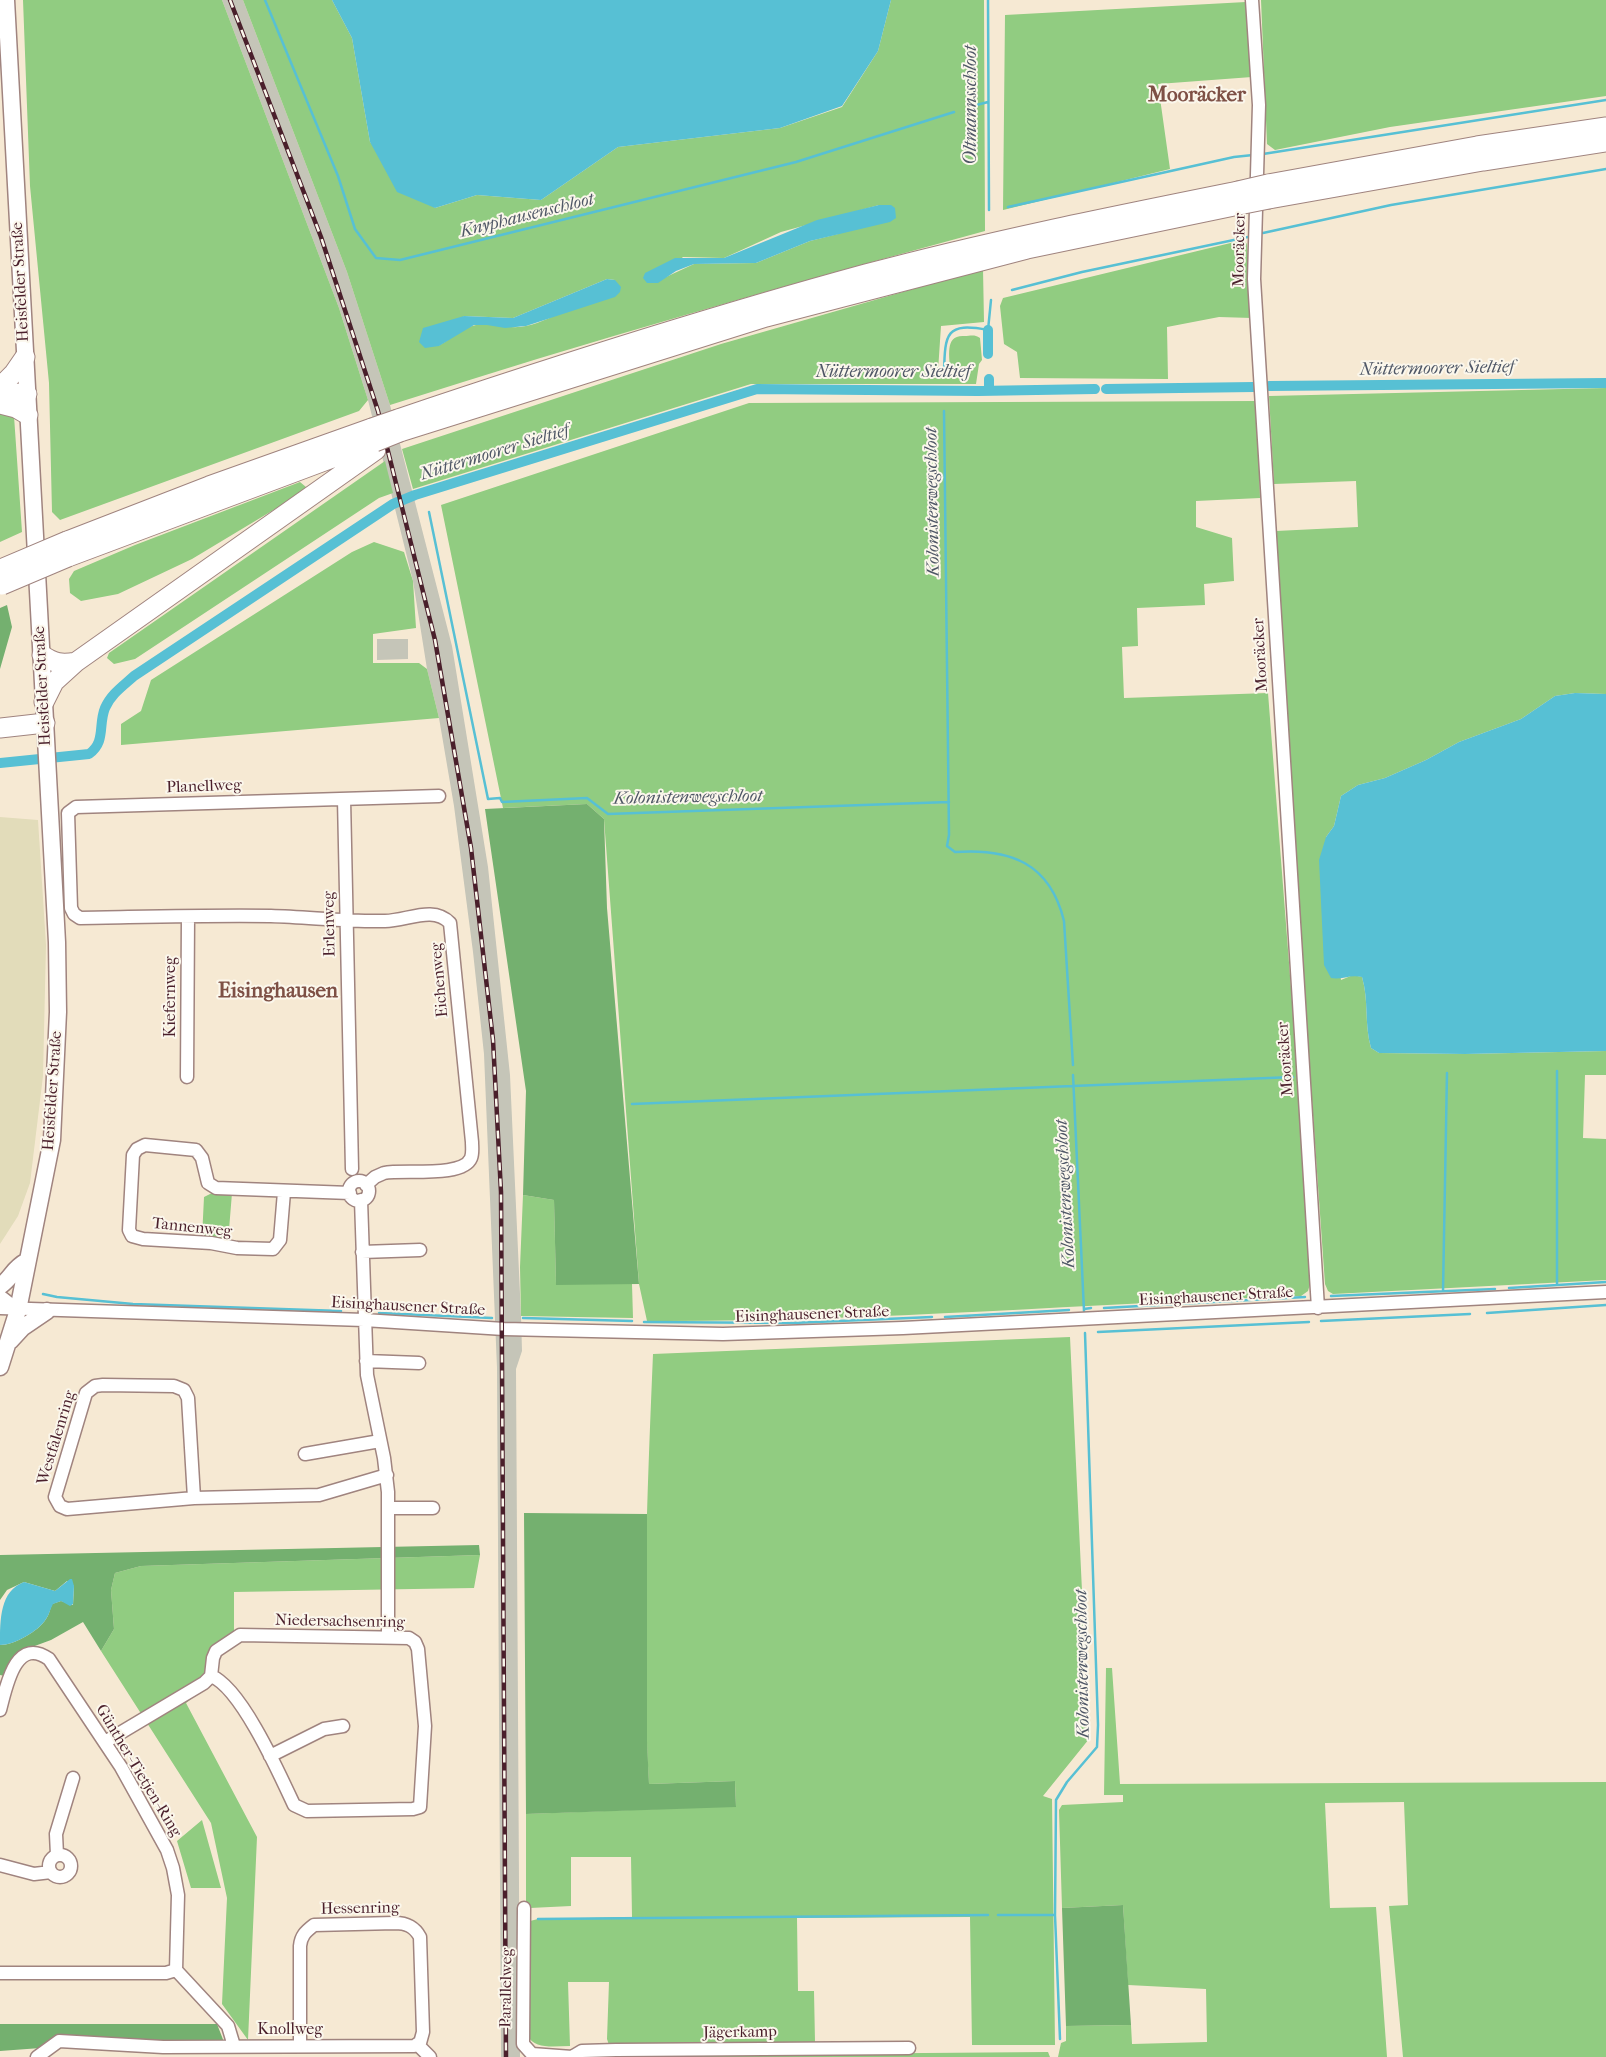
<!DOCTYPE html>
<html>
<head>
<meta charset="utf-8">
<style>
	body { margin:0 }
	canvas { display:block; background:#f6e9d3 }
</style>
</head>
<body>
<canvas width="1606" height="2057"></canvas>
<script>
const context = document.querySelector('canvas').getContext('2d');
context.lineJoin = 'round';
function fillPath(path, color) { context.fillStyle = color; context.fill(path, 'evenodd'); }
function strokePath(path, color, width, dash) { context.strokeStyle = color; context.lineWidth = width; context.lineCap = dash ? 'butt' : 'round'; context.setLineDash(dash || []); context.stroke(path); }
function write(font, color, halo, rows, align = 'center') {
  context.font = font + ' "IM FELL French Canon",serif'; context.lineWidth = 4; context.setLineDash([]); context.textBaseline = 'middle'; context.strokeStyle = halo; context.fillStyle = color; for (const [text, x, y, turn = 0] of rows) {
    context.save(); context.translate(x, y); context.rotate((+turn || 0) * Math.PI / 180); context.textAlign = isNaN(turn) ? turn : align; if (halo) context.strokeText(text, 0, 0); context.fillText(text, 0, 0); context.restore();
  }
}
const built = new Path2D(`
	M0,817l38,3 8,125 -3,131 -13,107 -12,33 -18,28z`);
const industrial = new Path2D(`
	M222,0h21l104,272 43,133 62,241 36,221 22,208 11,241 1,35 -6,18 4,688h-19l-4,-689 -13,-314 -11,-102 -19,-146 -15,-88 -12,-49 -14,-88 -45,-181 -29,-92z
	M377,639h31v20l-31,1z`);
const green = new Path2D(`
	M23,0h199l117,308 29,92 -9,11 -299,109 -8,-8 -3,-129 -19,-197z
	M243,0h89l20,38 18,104 65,66 42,-13 64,5 77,-53 162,-19 62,-21 36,-56 13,-51h93l1,231c-200,54 -398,111 -595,174l-43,-133zM879,205l-41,29 -28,7 -54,22 -62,1 -41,19 30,-26 41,1 57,-26zM607,279l8,1c-26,15 -60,40 -89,46 -18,4 -33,-4 -50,-1 -13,2 -26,15 -38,21l26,-30 49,2z
	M1261,0h345v96l-216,31 -115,23 -8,-6z
	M1246,2l6,75 -94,7 12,85 -167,41 2,-195z
	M1243,240l4,4 5,74 -33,-1 -52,10 1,52 -148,-1 -3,-26 -13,-8 -4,-38 3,-8z
	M983,269l1,53 -43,4 -3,45h12c0,-14 -6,-36 14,-35 7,0 10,-2 16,2l2,22 -3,4 -3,20h-225l-338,105 -11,-40 319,-105z
	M1606,388v306l-31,-1 -20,3 -34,23 -62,23 -33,18 -41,18 -27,7 -17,11 -7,30 -8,11 15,143 12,-5 9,2c7,23 2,47 9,71l8,5 86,1 141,-3v24h-21l-2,63 23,1v141l-273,14 -5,-3 -3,-7 -42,-592 -7,-161 82,-4 -2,-46 -82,3 -5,-88z
	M1257,401l3,97 -64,3v26l36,11 2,43 -30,3 1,21 -68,3 1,38 -16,1 2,51 144,-5 32,411 10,180 -2,7 -7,5c-218,8 -435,26 -654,25l-8,-37 -35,-465 -17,-15 -84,4 -62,-303 308,-102z
	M0,407l14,9 8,116 -22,10z
	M385,461l8,32 -14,5 -244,161 -21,5 -7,-6 2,-5z
	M300,482l6,5 -1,4 -113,68 -74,35 -37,7 -11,-8 -1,-14 5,-8 61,-26z
	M374,542l30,10 9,29 3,47 -43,6v29h46l8,6 12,49 -318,27v-21l20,-13 10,-31 201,-128z
	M214,1192l18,1 -4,49 -26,-4 2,-41z
	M523,1195l31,5 2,84h76l1,34 -112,-2 -1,-49z
	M1070,1337l19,402 -46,57 9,3 3,246h-83l-2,-128 -173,1 1,73h16l1,51 -206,3 -2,-6 2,-57h-41l2,64c-16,0 -35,4 -43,-11l3,-114 8,-2 94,-2 -1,-60h-60v49l-41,2 -4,-4v-90l210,-8 -1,-25 -86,3c-8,-143 -2,-287 4,-430z
	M480,1555l-6,33 -240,4v39l-22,16 -5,39 -21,17 71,134 -9,203 -26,-36 5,-106 -16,-75 -110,-172 13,-22 -3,-39 4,-17 26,-7z
	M1106,1668h6l8,116 486,-2v275h-203l-14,-151 19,-1 -4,-103 -79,1 5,105 46,-1 11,150h-329l3,-14 5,-2v-15l65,-1 1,19 75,-2 -1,-53 -78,-4 -5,-80 -61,3 -3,-98 3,-5 61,-3v-7h-19z
	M202,1820l19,68h-30l-14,-47z
	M1048,2052l2,5h-372v-2z`);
const forest = new Path2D(`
	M7,605l5,22 -12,42v-61z
	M587,804l17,15 3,89 32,376 -83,1 -2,-85 -31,-5 3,-104 -41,-282z
	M524,1513l123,1v227l2,43 86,-3 1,26 -210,7z
	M479,1545l1,10 -339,11 -26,7 -4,17 3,39 -13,22 -18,-29 -32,18 -19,7 -27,29 -5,-1v-30c14,0 39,-14 46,-26 3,-4 4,-10 6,-15l9,-3 12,4 1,-19 -7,-5 -12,10 -31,-9 -17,8 -7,10v-45z
	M1123,1905l8,120 -65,1 -4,-118z
	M0,2024h217l7,18h-102l-122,9z`);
const water = new Path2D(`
	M332,0h559l-13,51 -36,55 -62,22 -162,19 -77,53 -64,-5 -42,13 -38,-16 -27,-50 -18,-104z
	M879,205h12l4,3 1,10 -6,4 -80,19 -54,22 -62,1 -18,7 -18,12h-11l-4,-5 2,-5 30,-15h49l93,-38z
	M607,279l8,1 6,7 -1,5 -5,5 -89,29 -21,2 -18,-3h-13l-35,21 -14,2 -6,-6 4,-14 41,-12 49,2z
	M1575,693l31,1v357l-141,3 -86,-1 -8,-5c-7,-24 -2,-48 -9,-71 -12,-3 -20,3 -31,1l-7,-13 -5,-105 7,-23 8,-11 7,-30 17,-11 27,-7 41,-18 33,-18 62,-23 34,-23z
	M70,1579h2l2,7 -1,18 -3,2 -9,-5 -8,3c-3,5 -4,11 -7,15 -7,12 -32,26 -46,26 0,-26 0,-54 24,-63l31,9z`);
const stream = new Path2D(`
	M265,0l73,176 17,53 21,29 24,2 396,-98 158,-50
	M988,0l1,210
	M969,107l19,-5
	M1263,154l343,-54
	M1008,207l226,-50 19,-2
	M1263,233l128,-28 215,-36
	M1012,290l70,-18 166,-35
	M944,372c1,-39 2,-50 44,-42l3,-30
	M944,411l5,424 -2,11 8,6c55,-4 95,11 109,69l9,144
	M429,512l59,287 12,-1 2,4 85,-4 21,16 341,-12
	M1073,1075l11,236
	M632,1104l661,-27
	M1557,1285v-214
	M1509,1288l97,-6
	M1443,1291l4,-218
	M43,1294l14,3 76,7 208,7
	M1331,1296l164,-7
	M1104,1308l201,-11
	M1084,1309l7,-1
	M379,1313l113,5
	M1487,1313l119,-8
	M945,1317l124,-7
	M523,1318l109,3
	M1321,1321l149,-7
	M644,1322l149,1 139,-6
	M1098,1332l211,-10
	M998,1915h57
	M538,1919l450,-4
	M1060,2039l-5,-124 1,-115 11,-18 30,-35 1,-22 -13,-392`);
const canal = new Path2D(`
	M988,354v-24
	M989,379v12
	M1269,386l337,-3
	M1106,389l148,-2
	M0,763l89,-9c17,-12 9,-29 16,-46 6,-14 18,-22 29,-32l259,-172 22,-9 342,-106 221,2 117,-2`);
const minor = new Path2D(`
	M1252,0l7,105 -5,174 64,1029
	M344,799l8,370
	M187,1077l1,-160
	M349 1191a10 10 0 1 1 20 0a10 10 0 1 1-20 0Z
	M366,1185l9,-8 9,-4c19,-4 79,5 87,-15 2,-5 1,-11 1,-16l-22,-219c-17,-18 -43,-2 -65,-2 -38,1 -76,-4 -114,-5 -64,-1 -127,1 -191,2l-6,-4 -3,-6 -3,-95 8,-6 363,-11
	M284,1192l-4,48 -7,9 -36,-1 -26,-5 -68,-4 -11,-3 -3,-6 4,-75 4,-6 8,-4 51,5 6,8 6,25 8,5 134,5
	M361,1200l6,175 17,83 4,34v145
	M362,1252l58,-2
	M0,1296l18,14
	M0,1308l364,12 140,9 219,5 180,-6 703,-36
	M366,1361l53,2
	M305,1454l75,-13
	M194,1498l-6,-100 -4,-8 -10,-4 -71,-1 -8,1 -9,7 -31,104 5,9 7,3 127,-11 125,-3 68,-20
	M389,1508h44
	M0,1710c6,-22 15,-75 49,-51l72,108 46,83 6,18 5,27 -2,75
	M105,1742l99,-59 7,-7 2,-18 3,-7 24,-16 169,3 6,4 3,7 7,77 -5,81 -7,2 -106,2 -13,-6c-14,-30 -53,-118 -83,-129
	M270,1756l54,-27 19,-3
	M57,1855l-1,-21 17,-56
	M49 1866a11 11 0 1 1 22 0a11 11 0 1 1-22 0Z
	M0,1865l34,9 17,-2
	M524,1908l-1,136 9,10 40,3
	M0,1973h166l10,-3 52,56 6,20
	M417,2044l13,13
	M37,2057l22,-16 104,6 251,-1 6,-3 3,-11 -3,-95c-6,-11 -14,-14 -25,-14l-81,2c-9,7 -13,11 -14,21v99
	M572,2057l10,-6 34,-1 293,-2`);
const major = new Path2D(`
	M0,1286c12,-8 12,-17 27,-25
	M10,1341l12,-13 25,-17
	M0,1367l18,-57 34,-170 6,-128 -1,-70 -51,-942`);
const highway = new Path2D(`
	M1268,184l209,-38 129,-19
	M1269,199l214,-38 123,-19
	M0,387l14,-14 11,-16
	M0,392l27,2
	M0,404l16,4 12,7
	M398,419c154,-52 311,-102 468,-145 123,-33 248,-58 372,-83
	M400,432l366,-115 261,-68 212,-44
	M67,541l142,-55 163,-58
	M68,557l307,-115
	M42,655c12,8 19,10 34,7
	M44,702l10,-20 22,-20 300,-212
	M0,728l45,-5`);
const rail = new Path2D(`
	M230,0l91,237 57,174 57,229 36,208 22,192 8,152 5,865`);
const highwayBridge = new Path2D(`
	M1238,191l30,-7
	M1239,205l30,-6
	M372,428l26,-9
	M375,442l25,-10
	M1,569l66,-28
	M2,585l66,-28`);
const streetNames = [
	["Mooräcker",1240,250,-89],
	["Heisfelder Straße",21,282,-93],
	["Mooräcker",1261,655,-93],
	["Heisfelder Straße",43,686,-93],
	["Planellweg",204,787,-2],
	["Erlenweg",330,924,-91],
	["Eichenweg",440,980,-95],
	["Kiefernweg",171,997,-90],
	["Mooräcker",1286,1059,-94],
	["Heisfelder Straße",53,1091,-86],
	["Tannenweg",192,1228,6],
	["Eisinghausener Straße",1216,1297,-3],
	["Eisinghausener Straße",408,1307,3],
	["Eisinghausener Straße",812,1315,-2],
	["Westfalenring",57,1438,-73],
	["Niedersachsenring",340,1622,1],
	["Günther-Tietjen-Ring",138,1771,59],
	["Hessenring",360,1909,-1],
	["Parallelweg",507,1988,-89],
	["Knollweg",290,2030],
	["Jägerkamp",740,2033,-1]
];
const waterNames = [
	["Oltmannsschloot",972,105,-90],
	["Knyphausenschloot",527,216,-14],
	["Nüttermoorer Sieltief",1437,369,-1],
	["Nüttermoorer Sieltief",893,373],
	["Nüttermoorer Sieltief",495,453,-17],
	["Kolonistenwegschloot",933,502,-91],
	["Kolonistenwegschloot",688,798,-1],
	["Kolonistenwegschloot",1066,1194,-93],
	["Kolonistenwegschloot",1083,1664,-91]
];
const districtNames = [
	["Mooräcker",1197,96],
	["Eisinghausen",278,992]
];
fillPath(built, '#e2dcba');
fillPath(industrial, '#c5c5b8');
fillPath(green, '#91cc81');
fillPath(forest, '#74b06f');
fillPath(water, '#57c0d4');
strokePath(stream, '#57c0d4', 2.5);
strokePath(canal, '#57c0d4', 10);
strokePath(minor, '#a0847f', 15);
strokePath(major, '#a0847f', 19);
strokePath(highway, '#a0847f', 21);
strokePath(minor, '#fff', 12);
strokePath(major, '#fff', 16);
strokePath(highway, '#fff', 19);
strokePath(rail, '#4a1f2b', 4.5);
strokePath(rail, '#fbf7ec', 2.5, [8]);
strokePath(highwayBridge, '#a0847f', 21, []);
strokePath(highwayBridge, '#fff', 19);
write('16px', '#4a1f2b', '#fbf7ec', streetNames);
write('italic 18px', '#4f5766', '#fbf7ec', waterNames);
write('bold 21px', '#7e5045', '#fbf7ec', districtNames);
</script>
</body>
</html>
